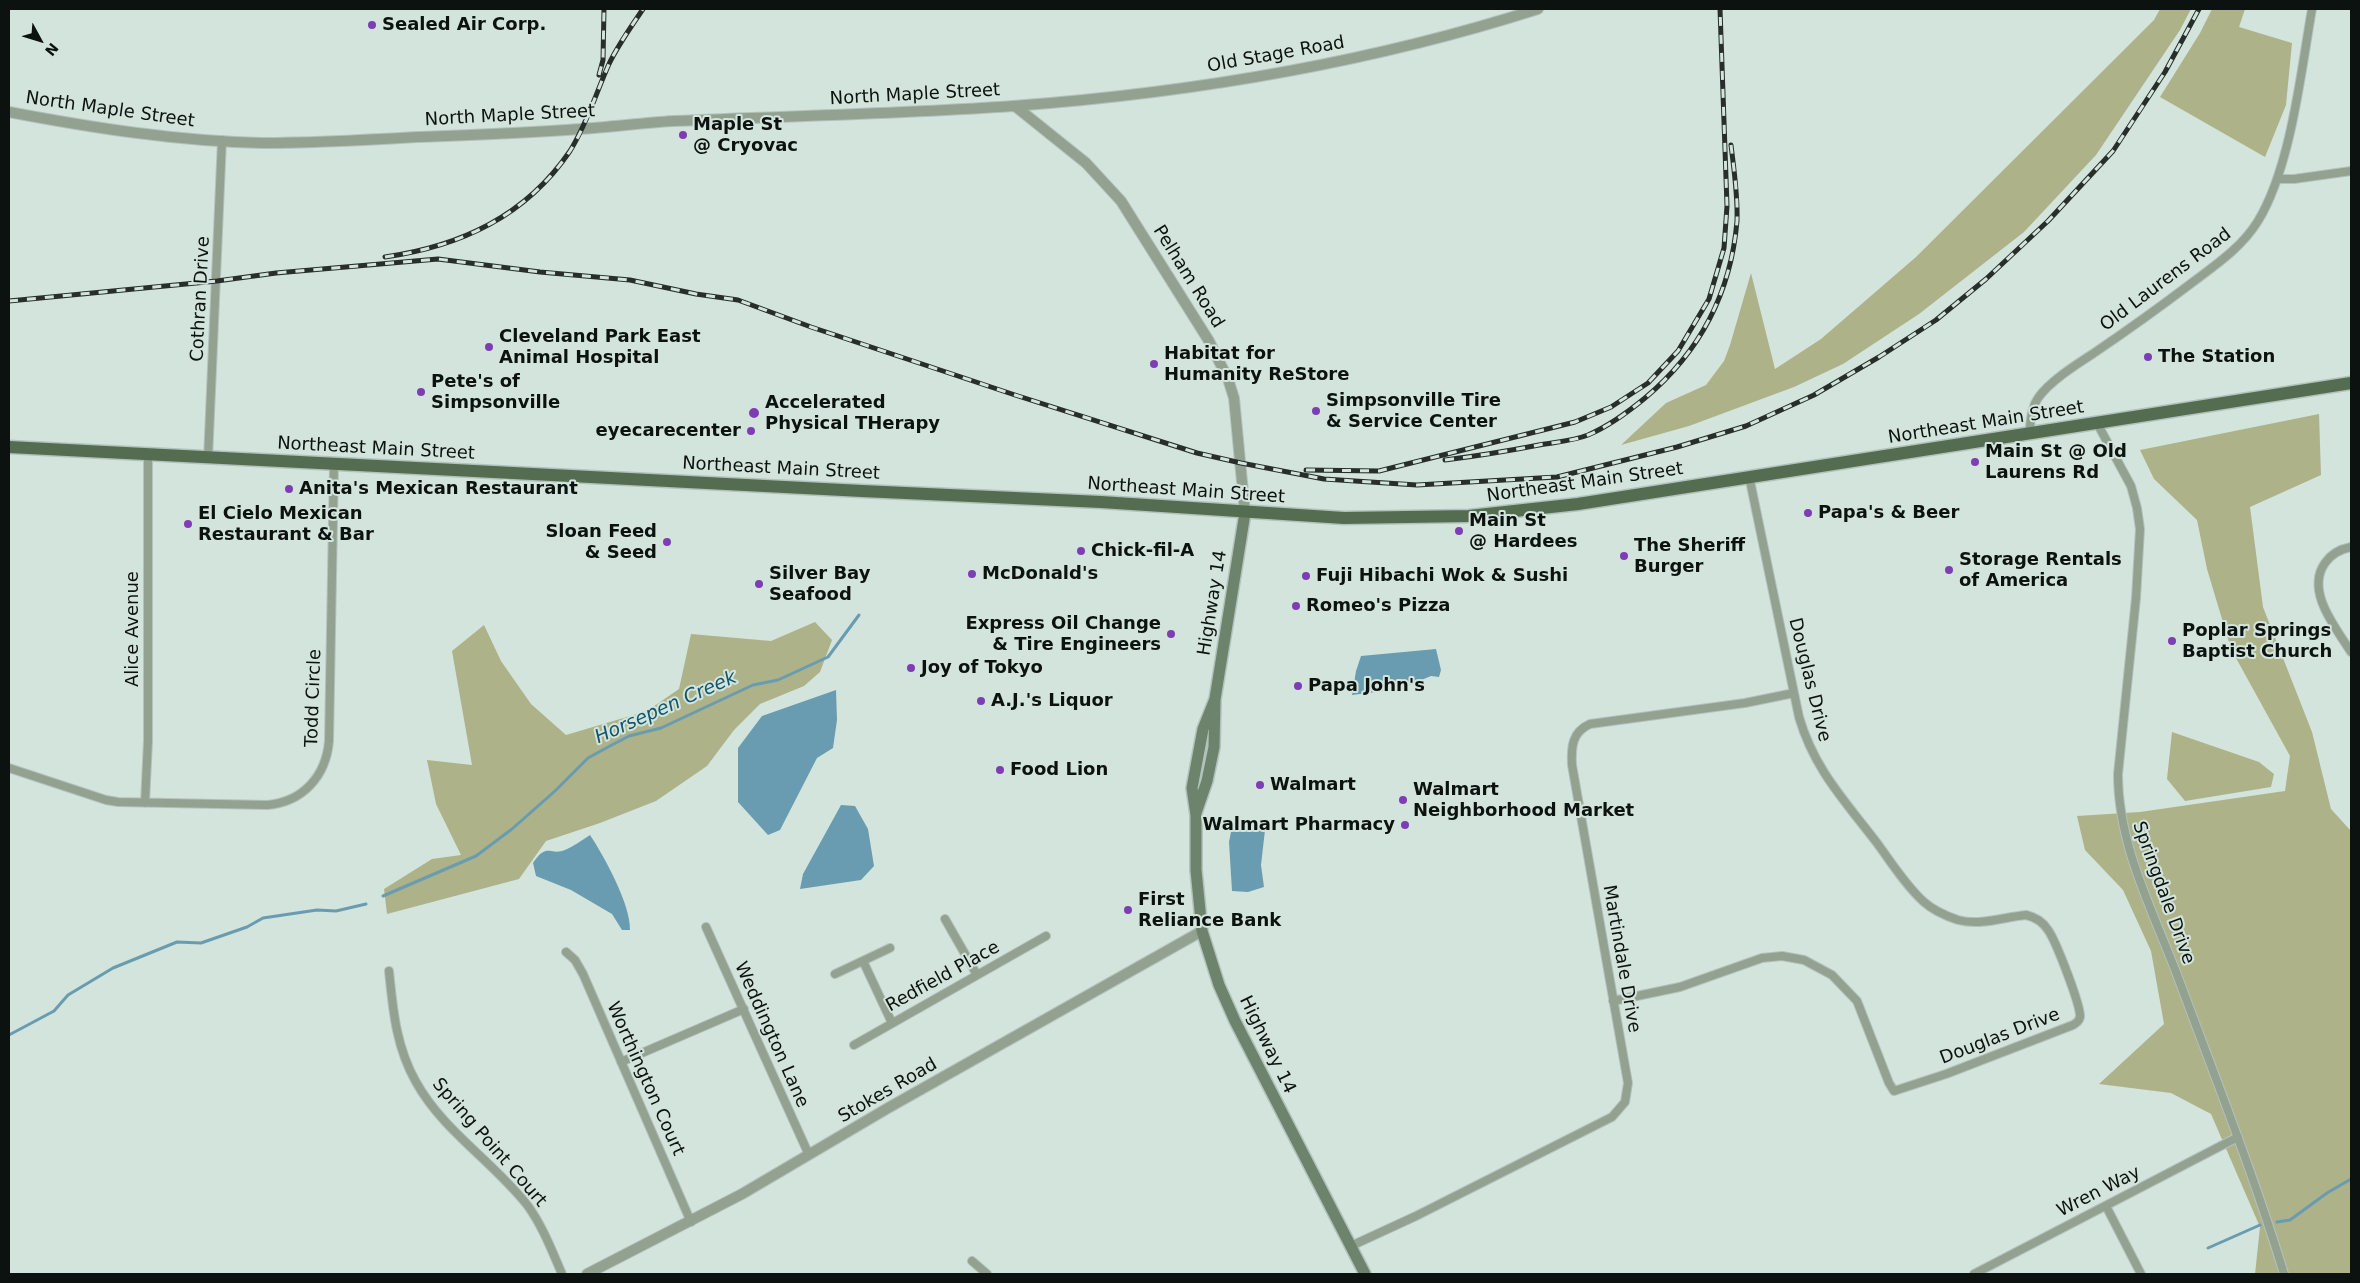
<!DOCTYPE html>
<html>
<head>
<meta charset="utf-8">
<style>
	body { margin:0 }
	#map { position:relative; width:2360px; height:1283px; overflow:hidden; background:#d3e4dd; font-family:"DejaVu Sans",sans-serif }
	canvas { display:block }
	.frame { position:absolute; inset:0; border:10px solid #0c1210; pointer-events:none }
	.north { position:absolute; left:15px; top:15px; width:50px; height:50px; -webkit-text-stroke:4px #d3e4dd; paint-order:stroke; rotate:129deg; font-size:14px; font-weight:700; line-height:20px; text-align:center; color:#0c1210 }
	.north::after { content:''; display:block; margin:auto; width:18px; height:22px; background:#0c1210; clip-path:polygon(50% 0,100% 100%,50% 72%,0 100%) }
</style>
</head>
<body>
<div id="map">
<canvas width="2360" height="1283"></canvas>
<div class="frame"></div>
<div class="north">N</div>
</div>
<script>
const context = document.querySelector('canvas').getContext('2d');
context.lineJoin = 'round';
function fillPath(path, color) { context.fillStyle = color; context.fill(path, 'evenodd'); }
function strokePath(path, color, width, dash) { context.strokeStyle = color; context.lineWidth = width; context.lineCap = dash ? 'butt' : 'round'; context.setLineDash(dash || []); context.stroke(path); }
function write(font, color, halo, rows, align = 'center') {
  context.font = font + ' "DejaVu Sans",sans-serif'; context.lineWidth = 4; context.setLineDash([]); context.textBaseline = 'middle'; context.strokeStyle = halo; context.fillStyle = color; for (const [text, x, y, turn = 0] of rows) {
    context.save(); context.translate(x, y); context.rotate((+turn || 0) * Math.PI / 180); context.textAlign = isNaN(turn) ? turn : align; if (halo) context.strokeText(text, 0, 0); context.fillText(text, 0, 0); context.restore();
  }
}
const green = new Path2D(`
	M2160,9h31l-11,21 -84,125 -72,77 -105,82 -76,50 -49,23 -105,39 -68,19 45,-42 40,-18 18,-24 6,-16 21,-72 24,96 46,-30 95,-82 238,-237z
	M2212,9h33l-6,18 53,16 -6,62 -21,52 -105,-60 40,-64z
	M2319,414l2,61 -71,32 13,100 49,125 19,77 20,22v443h-96l5,-47 -49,-113 -40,-21 -72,-9 65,-60 -13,-73 -28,-61 -38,-40 -8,-34 63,-4 145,-21 5,-35 -59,-107 -24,-80 -10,-49 -43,-41 -14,-29z
	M815,622l17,18 -12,32 -16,14 -44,18 -26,26 -27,36 -51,35 -56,22 -54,18 -27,38 -132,35 -3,-25 48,-30 29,-4 -25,-51 -9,-44 45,5 -20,-114 32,-26 17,36 30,43 35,31 81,-24 32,-22 12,-55 80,7z
	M2172,732l87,30 15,12 -3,13 -86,14 -18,-22z`);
const water = new Path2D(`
	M1436,649l5,21 -2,7 -8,-1 -31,13 -48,6 4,-24 5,-15z
	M836,690l1,30 -4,28 -16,10 -37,72 -12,5 -30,-33v-54l24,-32z
	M841,805l14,1 13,23 6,37 -13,14 -61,9 3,-15z
	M1232,827l33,3 -4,35 3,22 -16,5 -16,-1 -3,-49z
	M590,835c14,21 41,70 40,95h-8l-10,-16 -41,-24 -35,-14 -3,-13c14,-21 17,-7 32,-13 9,-4 17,-10 25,-15z`);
const stream = new Path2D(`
	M383,896l93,-40 36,-27 43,-38 33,-33 20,-11 21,-11 32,-8 92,-43 25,-5 50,-23 31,-42
	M9,1035l45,-24 14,-16 45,-27 64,-26 24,1 46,-16 16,-9 54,-8 19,1 30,-7
	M2277,1222l13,-2 37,-27 24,-14
	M2208,1248l52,-23`);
const minor = new Path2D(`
	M2278,179h16l57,-8
	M2097,423l34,63 6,22 3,21 -4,69 -18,176c0,70 33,133 58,198 37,100 77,200 108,302
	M2029,434c2,-13 2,-26 9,-36 12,-17 39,-34 56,-45 34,-23 66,-46 99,-71 24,-18 49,-35 65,-61 33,-54 43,-150 54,-212
	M208,459l14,-319
	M2351,547c-10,2 -20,7 -26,16 -20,28 11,65 26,89
	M9,768l97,32 12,2 149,3c36,-3 59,-29 62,-64l5,-277
	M145,803l3,-62v-287
	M945,919l32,56
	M706,927l103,228
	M566,952l9,8 8,14 108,248
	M863,961l29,62
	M389,971c4,39 7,76 27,111 27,49 78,80 112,124 15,21 24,45 34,68
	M835,974l55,-26
	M1613,1001l67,-14 82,-29 20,-2 22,4 28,15 25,26 32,82 5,8 52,-17 127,-49c3,-2 6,-3 7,-8 1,-11 -24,-76 -32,-87 -5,-8 -13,-13 -22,-15 -22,2 -45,11 -68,5 -12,-4 -24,-9 -34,-18 -18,-16 -33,-40 -47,-59 -32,-42 -63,-74 -78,-126l-50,-241
	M854,1045l192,-109
	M621,1062l123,-53
	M2106,1206l35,68
	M1351,1246l65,-30 196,-99 13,-15 3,-19 -56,-318c-1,-18 0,-33 18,-41l155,-21 49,-10
	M972,1261l15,13
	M1974,1274l264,-137`);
const tertiary = new Path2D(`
	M1015,106l71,57 35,38 88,140 19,38 6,19 11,115
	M9,112c84,16 168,29 253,31 52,0 104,-3 155,-6 54,-2 109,-4 163,-8 31,-2 62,-6 93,-8 113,-5 227,-7 340,-15 177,-13 356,-43 525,-97
	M587,1274l155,-80 146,-86 314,-177`);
const secondary = new Path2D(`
	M1215,699l-12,30 -11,59 4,27v55l6,61 17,54 16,36 130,253
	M1196,813l11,-32 7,-34 1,-48 30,-186`);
const primary = new Path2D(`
	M9,447l853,44 239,11 243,16 125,-2 109,-12 773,-121`);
const rail = new Path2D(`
	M599,75l4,-15 1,-51
	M385,257c76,-11 141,-41 185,-106 17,-27 26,-58 39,-87 9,-19 22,-37 34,-55
	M9,301l208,-20 59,-8 162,-14 102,13 90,8 66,14 42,6 73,27 204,68 182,58 44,10 83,16 93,6 140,-8 120,-30 69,-21 68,-31 65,-38 57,-37 50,-41 62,-58 65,-70 52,-79 34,-63
	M1445,460c32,-4 63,-9 94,-15 16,-3 34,-4 49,-10 21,-9 40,-23 57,-37 55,-46 86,-106 92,-177 1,-25 -3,-51 -6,-76
	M1306,470l73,1 196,-49 36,-15 37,-24 30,-32 31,-52 15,-51 3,-42 -7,-197`);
const markers = [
	[372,25,5,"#7e3db2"],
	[683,135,5,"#7e3db2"],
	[489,347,5,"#7e3db2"],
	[2148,357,5,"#7e3db2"],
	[1154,364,5,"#7e3db2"],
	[421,392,5,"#7e3db2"],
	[1316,411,5,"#7e3db2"],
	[754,413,6,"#7e3db2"],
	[751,431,5,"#7e3db2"],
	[1975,462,5,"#7e3db2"],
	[289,489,5,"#7e3db2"],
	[1808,513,5,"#7e3db2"],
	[188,524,5,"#7e3db2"],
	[1459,531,5,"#7e3db2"],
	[667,542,5,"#7e3db2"],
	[1081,551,5,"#7e3db2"],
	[1624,556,5,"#7e3db2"],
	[1949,570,5,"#7e3db2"],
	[972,574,5,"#7e3db2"],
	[1306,576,5,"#7e3db2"],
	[759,584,5,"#7e3db2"],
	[1296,606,5,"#7e3db2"],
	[1171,634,5,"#7e3db2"],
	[2172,641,5,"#7e3db2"],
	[911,668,5,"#7e3db2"],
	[1298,686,5,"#7e3db2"],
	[981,701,5,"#7e3db2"],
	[1000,770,5,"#7e3db2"],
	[1260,785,5,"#7e3db2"],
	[1403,800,5,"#7e3db2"],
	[1405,825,5,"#7e3db2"],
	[1128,910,5,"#7e3db2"]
];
const poiNames = [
	["Sealed Air Corp.",382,25],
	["Maple St",693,125],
	["@ Cryovac",693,146],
	["Cleveland Park East",499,337],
	["Animal Hospital",499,358],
	["Habitat for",1164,354],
	["Humanity ReStore",1164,375],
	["The Station",2158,357],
	["Pete's of",431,382],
	["Simpsonville",431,403],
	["Simpsonville Tire",1326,401],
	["& Service Center",1326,422],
	["Accelerated",765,403],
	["Physical THerapy",765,424],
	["eyecarecenter",741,431,"right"],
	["Main St @ Old",1985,452],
	["Laurens Rd",1985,473],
	["Anita's Mexican Restaurant",299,489],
	["Papa's & Beer",1818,513],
	["El Cielo Mexican",198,514],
	["Restaurant & Bar",198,535],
	["Main St",1469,521],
	["@ Hardees",1469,542],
	["Sloan Feed",657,532,"right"],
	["& Seed",657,553,"right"],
	["The Sheriff",1634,546],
	["Burger",1634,567],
	["Chick-fil-A",1091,551],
	["Storage Rentals",1959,560],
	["of America",1959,581],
	["Silver Bay",769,574],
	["Seafood",769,595],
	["McDonald's",982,574],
	["Fuji Hibachi Wok & Sushi",1316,576],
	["Romeo's Pizza",1306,606],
	["Express Oil Change",1161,624,"right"],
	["& Tire Engineers",1161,645,"right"],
	["Poplar Springs",2182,631],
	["Baptist Church",2182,652],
	["Joy of Tokyo",921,668],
	["Papa John's",1308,686],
	["A.J.'s Liquor",991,701],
	["Food Lion",1010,770],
	["Walmart",1270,785],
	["Walmart",1413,790],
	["Neighborhood Market",1413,811],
	["Walmart Pharmacy",1395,825,"right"],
	["First",1138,900],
	["Reliance Bank",1138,921]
];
const streetNames = [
	["Old Stage Road",1276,55,-10],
	["North Maple Street",915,95,-3],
	["North Maple Street",110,110,8],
	["North Maple Street",510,116,-3],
	["Pelham Road",1188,277,58],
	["Old Laurens Road",2166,280,-37],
	["Cothran Drive",201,299,-87],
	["Northeast Main Street",1986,423,-9],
	["Northeast Main Street",376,449,3],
	["Northeast Main Street",781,469,3],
	["Northeast Main Street",1585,483,-8],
	["Northeast Main Street",1186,491,4],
	["Highway 14",1213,603,-81],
	["Alice Avenue",133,629,-90],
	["Douglas Drive",1809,680,76],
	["Todd Circle",314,698,-88],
	["Springdale Drive",2163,893,70],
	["Martindale Drive",1621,959,80],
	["Redfield Place",943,977,-29],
	["Weddington Lane",771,1035,66],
	["Douglas Drive",2000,1037,-21],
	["Highway 14",1267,1045,64],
	["Worthington Court",645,1079,66],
	["Stokes Road",888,1091,-30],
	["Spring Point Court",489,1143,49],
	["Wren Way",2099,1192,-27]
];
const waterNames = [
	["Horsepen Creek",666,708,-24]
];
fillPath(green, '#adb289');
fillPath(water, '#699cb0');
strokePath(stream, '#699cb0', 3);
strokePath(minor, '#b3c2bc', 10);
strokePath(tertiary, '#b3c2bc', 12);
strokePath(secondary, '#b3c2bc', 14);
strokePath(primary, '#b3c2bc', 15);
strokePath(minor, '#93a191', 8);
strokePath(tertiary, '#93a191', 10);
strokePath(secondary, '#6e836c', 11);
strokePath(primary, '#546d51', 12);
strokePath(rail, '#272e2c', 5);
strokePath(rail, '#d3e4dd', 3, [9]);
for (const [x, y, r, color] of markers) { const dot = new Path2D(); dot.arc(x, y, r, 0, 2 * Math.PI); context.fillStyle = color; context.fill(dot); strokePath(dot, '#d3e4dd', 2); }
write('bold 18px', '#0c1210', '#d3e4dd', poiNames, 'left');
write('18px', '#0c1210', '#d3e4dd', streetNames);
write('italic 19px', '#0f556b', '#d3e4dd', waterNames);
</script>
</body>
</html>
